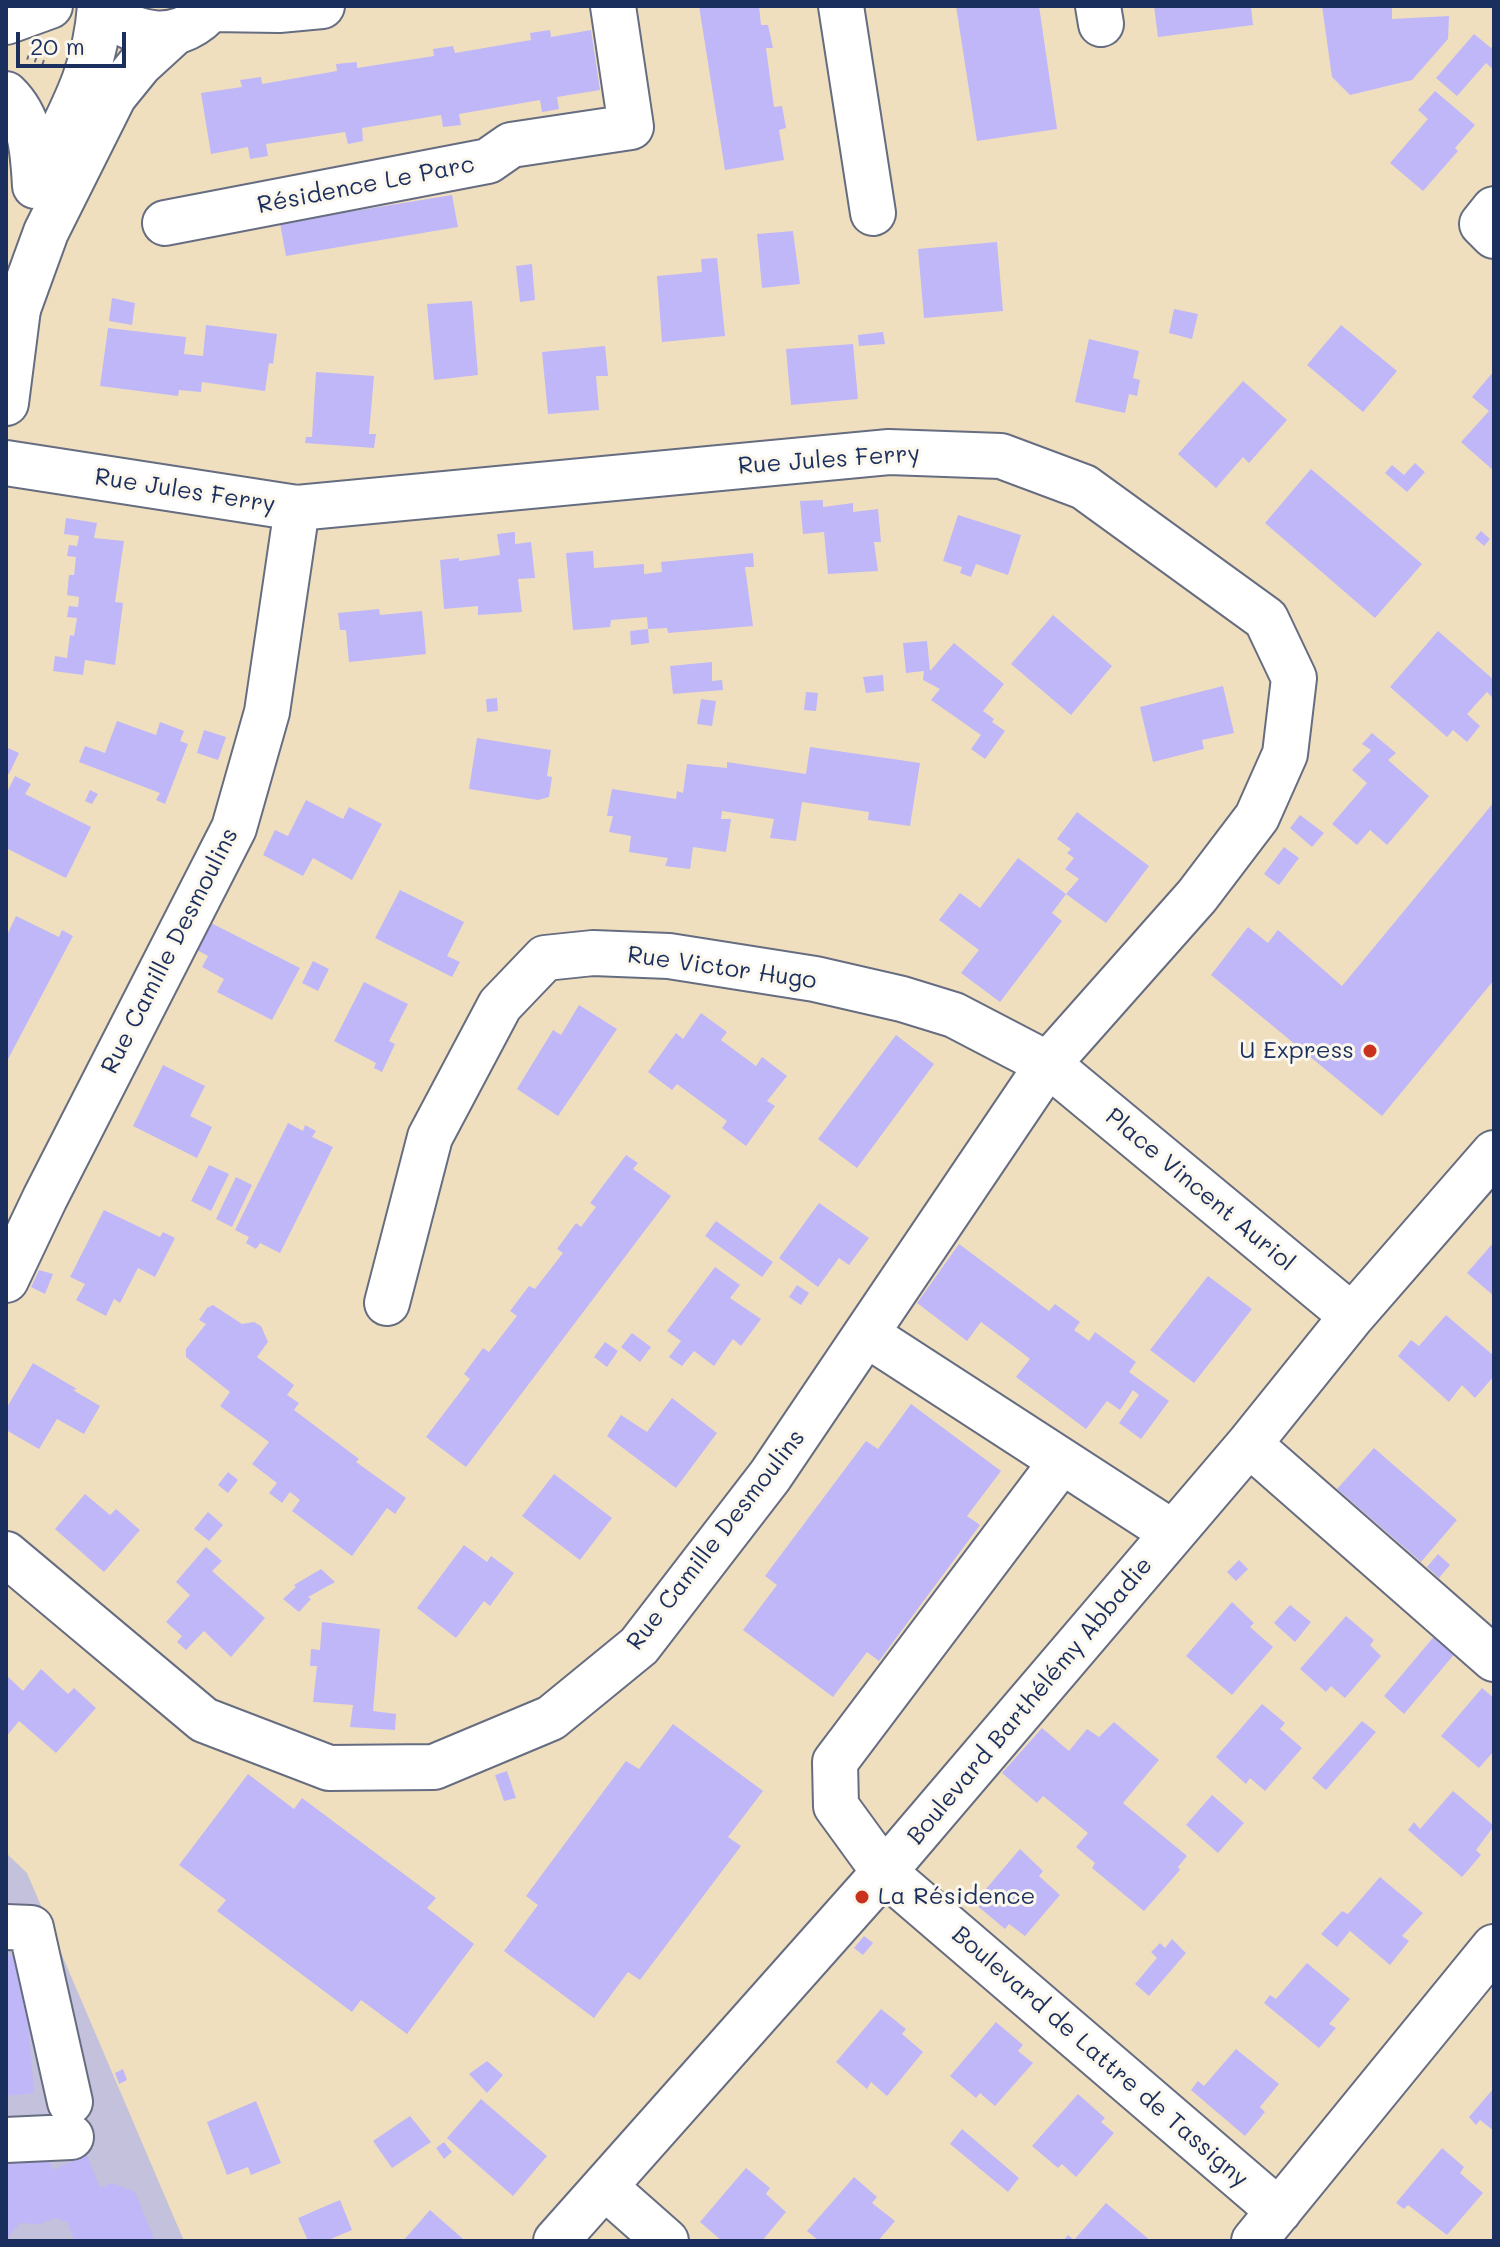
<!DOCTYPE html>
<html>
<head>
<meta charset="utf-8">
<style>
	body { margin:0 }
	#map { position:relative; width:1500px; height:2247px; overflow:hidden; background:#f0dfbf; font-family:Mali,sans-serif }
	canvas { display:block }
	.frame { position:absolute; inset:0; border:8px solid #1b2f5e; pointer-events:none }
	.scale { position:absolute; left:16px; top:32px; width:110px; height:36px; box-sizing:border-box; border:4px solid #1b2f5e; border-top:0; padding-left:10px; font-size:24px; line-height:28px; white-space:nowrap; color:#1b2f5e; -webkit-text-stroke:6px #fbf7ec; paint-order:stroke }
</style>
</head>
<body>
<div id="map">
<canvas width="1500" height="2247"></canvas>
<div class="frame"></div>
<div class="scale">20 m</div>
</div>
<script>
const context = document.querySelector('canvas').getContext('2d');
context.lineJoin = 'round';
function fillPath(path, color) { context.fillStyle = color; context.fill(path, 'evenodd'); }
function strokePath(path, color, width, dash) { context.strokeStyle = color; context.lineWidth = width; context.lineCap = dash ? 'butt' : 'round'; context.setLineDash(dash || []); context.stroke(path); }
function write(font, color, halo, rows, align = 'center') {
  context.font = font + ' Mali,sans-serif'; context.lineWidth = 6; context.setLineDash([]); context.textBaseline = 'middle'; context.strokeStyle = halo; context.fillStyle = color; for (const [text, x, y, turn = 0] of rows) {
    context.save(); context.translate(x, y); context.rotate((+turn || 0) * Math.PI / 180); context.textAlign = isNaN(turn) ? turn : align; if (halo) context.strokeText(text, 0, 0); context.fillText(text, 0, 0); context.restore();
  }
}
const industrial = new Path2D(`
	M6,1853l21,20 157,368h-178z`);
const building = new Path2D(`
	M699,6h60l2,19h7l5,23h-7l8,59 8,-1 4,22 -7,2 5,30 -59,10z
	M956,6h83l18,123 -80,12z
	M1154,6h97l2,19 -95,12z
	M1322,6h70v13l57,-3 -1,23 -36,41 -62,15 -18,-18z
	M550,30l1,7 40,-7 9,60 -43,7 2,12 -17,3 -2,-12 -81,14 2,11 -18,2 -2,-12 -79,13 1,13 -15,3 -3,-12 -79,12 2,12 -18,3 -2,-12 -37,7 -10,-61 41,-6 -2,-7 21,-3 1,7 75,-13 -1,-7 21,-2v6l77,-12 -1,-7 20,-3 2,7 76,-13 -1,-7z
	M1474,34l17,14 3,-3v25l-8,-7 -29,33 -21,-18z
	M1435,91l40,34 -20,23 3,3 -35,40 -33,-28 38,-44 -10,-9z
	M452,195l6,32 -172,29 -6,-33z
	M793,231l7,53 -38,4 -5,-54z
	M997,242l6,69 -79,7 -6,-69z
	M717,258l8,78 -63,6 -5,-66 45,-4 -1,-13z
	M532,264l3,36 -15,2 -4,-36z
	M112,298l23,5 -3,22 -23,-4z
	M472,301l6,74 -44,5 -7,-76z
	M1174,309l24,5 -6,25 -23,-6z
	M206,325l71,9 -4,30 -4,-1 -4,28 -63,-9 -1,10 -22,-2 -1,6 -78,-10 8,-58 78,9 -2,17 19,2z
	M1341,325l56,46 -34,41 -56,-47z
	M883,332l2,12 -26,2 -1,-11z
	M1089,339l50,12 -6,27 7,2 -3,16 -8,-2 -4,19 -50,-11z
	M853,344l5,55 -67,6 -5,-56z
	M605,346l3,30h-12l3,34 -51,4 -6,-62z
	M1494,371v100l-33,-29 28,-31 -17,-14z
	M316,372l58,4 -5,58h7l-2,14 -69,-5 1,-6h6z
	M1243,381l44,39 -38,43 -6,-6 -27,31 -38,-34z
	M1415,463l10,9 -18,20 -22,-19 7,-8 12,10z
	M1311,469l111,95 -47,54 -110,-95z
	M823,500v7l30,-4v9l25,-3 3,33h-7l4,29 -50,3 -4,-42 -21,2 -3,-33z
	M958,515l63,20 -13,40 -32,-11 -5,13 -11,-4 2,-6 -19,-6z
	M66,518l31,5 -3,15 30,3 -9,61 8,1 -8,62 -30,-5 -2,15 -30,-4 2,-15 12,2 3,-23 4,1 3,-18 -10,-1 2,-11 9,1 1,-10 -12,-2 2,-20h5l2,-18 -9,-1 2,-11 8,1 2,-10 -15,-2z
	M1481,531l9,8 -6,7 -9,-8z
	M515,532v12l16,-2 4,36 -17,1 4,33 -44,3v-9l-34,3 -4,-49 19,-2v3l41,-6 -3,-21z
	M593,551l1,17 50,-4v10l18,-2 -1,-10 92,-9 1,14h-9l8,59 -85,7 -1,-5 -19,1 -1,-12 -36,3 -1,7 -37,3 -7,-77z
	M379,609l1,6 42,-4 4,43 -77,8 -3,-32h-6l-2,-17z
	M1053,615l59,51 -41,49 -60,-51z
	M648,629l1,14 -18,2 -1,-14z
	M1438,631l56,49v19l-7,-7 -20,22 13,12 -13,16 -14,-12 -6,7 -57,-50z
	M927,641l3,30 24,-28 50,41 -21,27 11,8 -2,3 13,9 -20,28 -14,-10 10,-14 -50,-35 9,-11 -17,-9 1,-9 -18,2 -3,-30z
	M712,662v19l10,-1 1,10 -50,4 -3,-28z
	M883,675l1,16 -18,2 -3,-16z
	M1223,686l11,47 -32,7 2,9 -51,13 -13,-55z
	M806,692l12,1 -2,18 -12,-1z
	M497,698l1,13 -11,1 -1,-13z
	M701,699l15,2 -4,25 -15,-2z
	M117,721l39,14 4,-13 24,9 -4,10 8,3 -23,60 -9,-4 4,-7 -81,-31 6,-16 20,7z
	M204,730l22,7 -8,23 -21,-7z
	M1372,733l24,20 -8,7 41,36 -42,49 -17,-15 -13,15 -25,-21 35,-41 -15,-13 19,-20 -9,-6z
	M477,738l74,12 -4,26 5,1 -3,20 -11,3 -69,-11z
	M6,747l13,6 -10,21 -3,-1z
	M810,747l110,16 -10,63 -42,-6 1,-8 -67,-10 -6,39 -26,-3 4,-19 -52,-8 -1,8h10l-5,33 -33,-5 -3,22 -25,-3 3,-8 -39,-6 2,-16 -22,-4 4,-16h-6l5,-27 64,10 1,-8 6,2 4,-29 40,4v-6l79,12z
	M15,776l16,8 -6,10 66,33 -25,51 -60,-30v-54z
	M90,790l8,4 -6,10 -7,-3z
	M306,800l37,19 6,-12 33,17 -30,56 -39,-22 -10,18 -40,-21 12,-25 13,6z
	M1494,802v178l-112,136 -171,-141 37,-48 20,16 10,-13 64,56z
	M1077,812l72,54 -43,57 -40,-29 13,-15 -14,-10 9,-11 -7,-5 4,-4 -14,-10z
	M1300,815l24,18 -12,14 -22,-19z
	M1284,847l15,11 -20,27 -15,-11z
	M1018,858l48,36 -14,19 10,8 -62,81 -39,-29 18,-23 -40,-30 21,-27 20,15z
	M400,890l64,32 -17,34 13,6 -8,15 -77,-39z
	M16,916l43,21 3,-7 11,6 -67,127v-126z
	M209,922l91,46 -28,52 -55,-28 7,-13 -22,-12 6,-11 -13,-7z
	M313,961l16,8 -11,22 -16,-8z
	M364,982l44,22 -19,37 6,3 -13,28 -8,-4 2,-5 -42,-22z
	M579,1005l38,24 -59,87 -41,-27 36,-59 8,5z
	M701,1013l26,19 -6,8 35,26 6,-9 25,19 -20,25 8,5 -29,40 -24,-18 5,-7 -50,-37 -5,6 -24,-18 28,-39 7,6z
	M896,1035l38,29 -77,104 -39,-29z
	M163,1065l42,21 -15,30 22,11 -15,31 -64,-32z
	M288,1123l15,8 2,-6 11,6 -4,6 21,10 -53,106 -20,-10 -4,6 -10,-6 3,-6 -14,-7z
	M626,1155l12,8 -5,6 38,27 -205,271 -40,-30 44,-58 -6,-5 19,-26 6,4 28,-36 -7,-5 19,-25 6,3 28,-36 -6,-4 19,-26 5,4 15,-20 -6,-4z
	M209,1165l20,9 -18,37 -20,-10z
	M236,1177l16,8 -20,42 -16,-8z
	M819,1203l50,35 -20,27 -10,-7 -21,29 -39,-29z
	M104,1210l56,27 3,-5 12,6 -20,39 -17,-9 -18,35 -6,-4 -8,17 -30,-16 9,-16 -15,-7z
	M716,1221l57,41 -11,15 -57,-41z
	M1494,1242v54l-27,-23z
	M959,1244l90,67 6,-7 25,18 -6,8 15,11 6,-9 41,30 -7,10 40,29 -28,38 -22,-16 20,-28 -6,-5 -13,20 -13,-9 -21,28 -70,-52 14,-18 -10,-8 -39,-29 -14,19 -50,-38z
	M715,1267l25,18 -10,13 31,21 -20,27 -8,-7 -19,27 -20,-15 -12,15 -13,-9 12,-16 -14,-10z
	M39,1270l14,4 -8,20 -14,-7z
	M1208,1276l44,33 -58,74 -44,-33z
	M797,1285l12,8 -8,12 -12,-8z
	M213,1305l29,19 12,-2 7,4 7,16 -11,15 37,28 -7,10 12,8 -5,7 65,49 -3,3 50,36 -11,16 -8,-6 -35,48 -60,-45 8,-11 -10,-8 -8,11 -13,-10 8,-10 -25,-19 17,-22 -49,-36 10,-14 -44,-35v-8l20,-25 -7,-4 8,-12z
	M1446,1315l48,41v20l-19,22 -13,-13 -13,17 -51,-46 13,-16 8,6z
	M632,1333l19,14 -11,15 -19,-15z
	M605,1342l13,9 -11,16 -13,-10z
	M33,1363l44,26 -4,1 27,16 -16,28 -27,-15 -18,30 -33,-19v-21z
	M672,1398l45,35 -41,55 -69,-52 14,-21 26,17z
	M911,1404l90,67 -34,45 13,9 -101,136 -12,-9 -34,45 -90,-67 34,-45 -12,-9 101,-135 12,8z
	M1374,1448l83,72 -36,42 -84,-73z
	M228,1472l10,8 -10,13 -10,-8z
	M554,1474l58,44 -32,42 -58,-44z
	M85,1494l25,21 6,-6 24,21 -36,42 -49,-43z
	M208,1512l15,13 -14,16 -15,-12z
	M464,1545l23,17 4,-6 23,17 -24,33 -6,-5 -28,37 -39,-30z
	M206,1547l16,14 -10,10 53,47 -34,39 -27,-26 -18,19 -9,-8 5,-6 -16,-14 24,-27 -14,-13z
	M1438,1554l12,11 -11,13 -12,-11z
	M1239,1560l9,9 -12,12 -9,-9z
	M321,1569l14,13 -27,15 3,2 -12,13 -16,-13 13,-12 -2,-2z
	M1232,1602l22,21 -4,4 23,20 -41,48 -46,-39z
	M1290,1605l21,17 -16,20 -21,-19z
	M1346,1616l28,24 -4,5 11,11 -36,42 -14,-12 -5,6 -26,-23z
	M322,1622l58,7 -7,82 23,3 -1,16 -45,-3 3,-22 -40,-3 4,-36h-7l1,-17 9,1z
	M1437,1633l20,18 -53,63 -20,-18z
	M41,1669l27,25 6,-6 22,20 -40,45 -37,-32 -13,16v-62l17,16z
	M1482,1688l12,10v53l-15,17 -38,-32z
	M1262,1704l23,19 -5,6 22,19 -37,43 -15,-13 -4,6 -30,-27z
	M1362,1721l14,11 -50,58 -14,-12z
	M1114,1722l45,38 -36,43 64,53 -9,11 2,3 -36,41 -52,-43 3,-5 -19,-16 12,-14 -45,-37 -6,7 -35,-30 40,-45 27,23 18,-22 12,8z
	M673,1724l90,67 -35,46 13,9 -101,134 -12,-8 -34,46 -90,-67 34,-46 -12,-9 100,-135 13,8z
	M507,1771l9,27 -12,3 -9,-26z
	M248,1774l46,35 8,-11 134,100 -9,10 47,36 -67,90 -46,-34 -9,12 -135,-101 9,-11 -47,-35z
	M1453,1791l41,35 -18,24 5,5 -19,22 -54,-47 6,-8 6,7z
	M1212,1795l32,28 -26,30 -32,-28z
	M1020,1849l23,22 -4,5 21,19 -35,41 -16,-12 -4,5 -31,-26z
	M1380,1877l43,36 -21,23 7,5 -19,24 -40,-34 -13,16 -16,-13 21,-23 6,3z
	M864,1936l9,7 -10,12 -9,-7z
	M1172,1939l14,14 -37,43 -14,-12 22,-26 -6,-6 9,-9 5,5z
	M22,1955l12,138 -28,3v-140z
	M1307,1963l43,36 -21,25 7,4 -17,20 -55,-45 6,-8 6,4z
	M881,2009l25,20 -4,5 21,18 -36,44 -16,-14 -4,7 -31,-27z
	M996,2022l27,23 -5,6 15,12 -38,43 -15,-13 -4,5 -26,-22z
	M1236,2049l43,35 -19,23 5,5 -20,24 -54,-46 7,-9 6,5z
	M487,2061l16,14 -16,18 -18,-19z
	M123,2069l4,11 -8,4 -4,-11z
	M1494,2088v43l-14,-11 -4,5 -7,-8z
	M1078,2094l27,24 -4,4 13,11 -38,44 -14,-13 -4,4 -26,-22z
	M481,2099l66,57 -34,40 -66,-58z
	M256,2101l25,62 -30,12 -3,-8 -21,8 -20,-53z
	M410,2116l21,26 -39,26 -19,-27z
	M962,2129l57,49 -11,14 -58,-48z
	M444,2142l8,10 -8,7 -8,-11z
	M1442,2148l22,19 -4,6 23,20 -36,42 -39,-30 -4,4 -8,-6z
	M87,2155l13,33 12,-5 23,9 20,49h-76l-6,-4 -6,-15 -12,-4 -15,6 -20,-1 -14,17v-83h41l6,13z
	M746,2168l24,20 -4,6 20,18 -24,29h-40l-22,-19z
	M854,2177l23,20 -5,6 23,18 -17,20h-59l-12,-10z
	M340,2200l12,30 -26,11h-18l-10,-23z
	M1106,2203l45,38h-88l5,-6 6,5z
	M430,2210l32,28 4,3h-63z`);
const path = new Path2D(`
	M27,57l21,7`);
const minor = new Path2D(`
	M100,6c34,33 81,40 113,0
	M841,6l32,207
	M1098,6l3,18
	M211,9l68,1 43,-4
	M6,22l44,-16
	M6,94c26,25 27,58 29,92
	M46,163c28,-57 49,-92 54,-157
	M1494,209l-12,15 12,12
	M165,223l323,-62 23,-16 120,-18 -18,-121
	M18,309l28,-77 68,-136 26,-32 35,-32
	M6,463l291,45 592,-56 112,4 83,31 182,132 28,59 -9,76 -28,63 -60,79 -149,168 -278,412 -131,170 -88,72 -117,49 -105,1 -125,-48 -198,-166
	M6,1280l39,-82 189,-370 33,-116 30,-204
	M387,1303l43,-166 70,-132 45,-47 48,-5 76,3 146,23 87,20 52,16 94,49 304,252
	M866,1334l307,199
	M1249,1444l245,215
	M1062,1461l-227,301 1,44 48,66 395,339
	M6,1927l25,1 39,174
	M6,2140l65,-3
	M606,2188l60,53
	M556,2241l328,-369 365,-428 103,-128 142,-163
	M1254,2241l240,-294`);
const major = new Path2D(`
	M6,403l12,-94`);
const markers = [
	[1370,1051,8,"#c8321e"],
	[862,1897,8,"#c8321e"]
];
const streetNames = [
	["Résidence Le Parc",366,185,-11],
	["Rue Jules Ferry",829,460,-4],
	["Rue Jules Ferry",185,491,9],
	["Rue Camille Desmoulins",170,951,-63],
	["Rue Victor Hugo",722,968,8],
	["Place Vincent Auriol",1200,1190,40],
	["Rue Camille Desmoulins",716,1540,-52],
	["Boulevard Barthélémy Abbadie",1030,1701,-50],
	["Boulevard de Lattre de Tassigny",1100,2057,41]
];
const poiNames = [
	["U Express",1354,1051],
	["La Résidence",878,1897,"left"]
];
fillPath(industrial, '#c3c1db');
fillPath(building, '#bfb7f7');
strokePath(minor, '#666d80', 48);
strokePath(major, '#666d80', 48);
strokePath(path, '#666d80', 5, [2, 6]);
strokePath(minor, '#fff', 44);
strokePath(major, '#fff', 44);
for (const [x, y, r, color] of markers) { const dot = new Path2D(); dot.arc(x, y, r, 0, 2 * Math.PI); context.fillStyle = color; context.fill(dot); strokePath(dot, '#fbf7ec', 3); }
write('24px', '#1b2f5e', '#fbf7ec', streetNames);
write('24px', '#1b2f5e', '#fbf7ec', poiNames, 'right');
</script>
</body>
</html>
